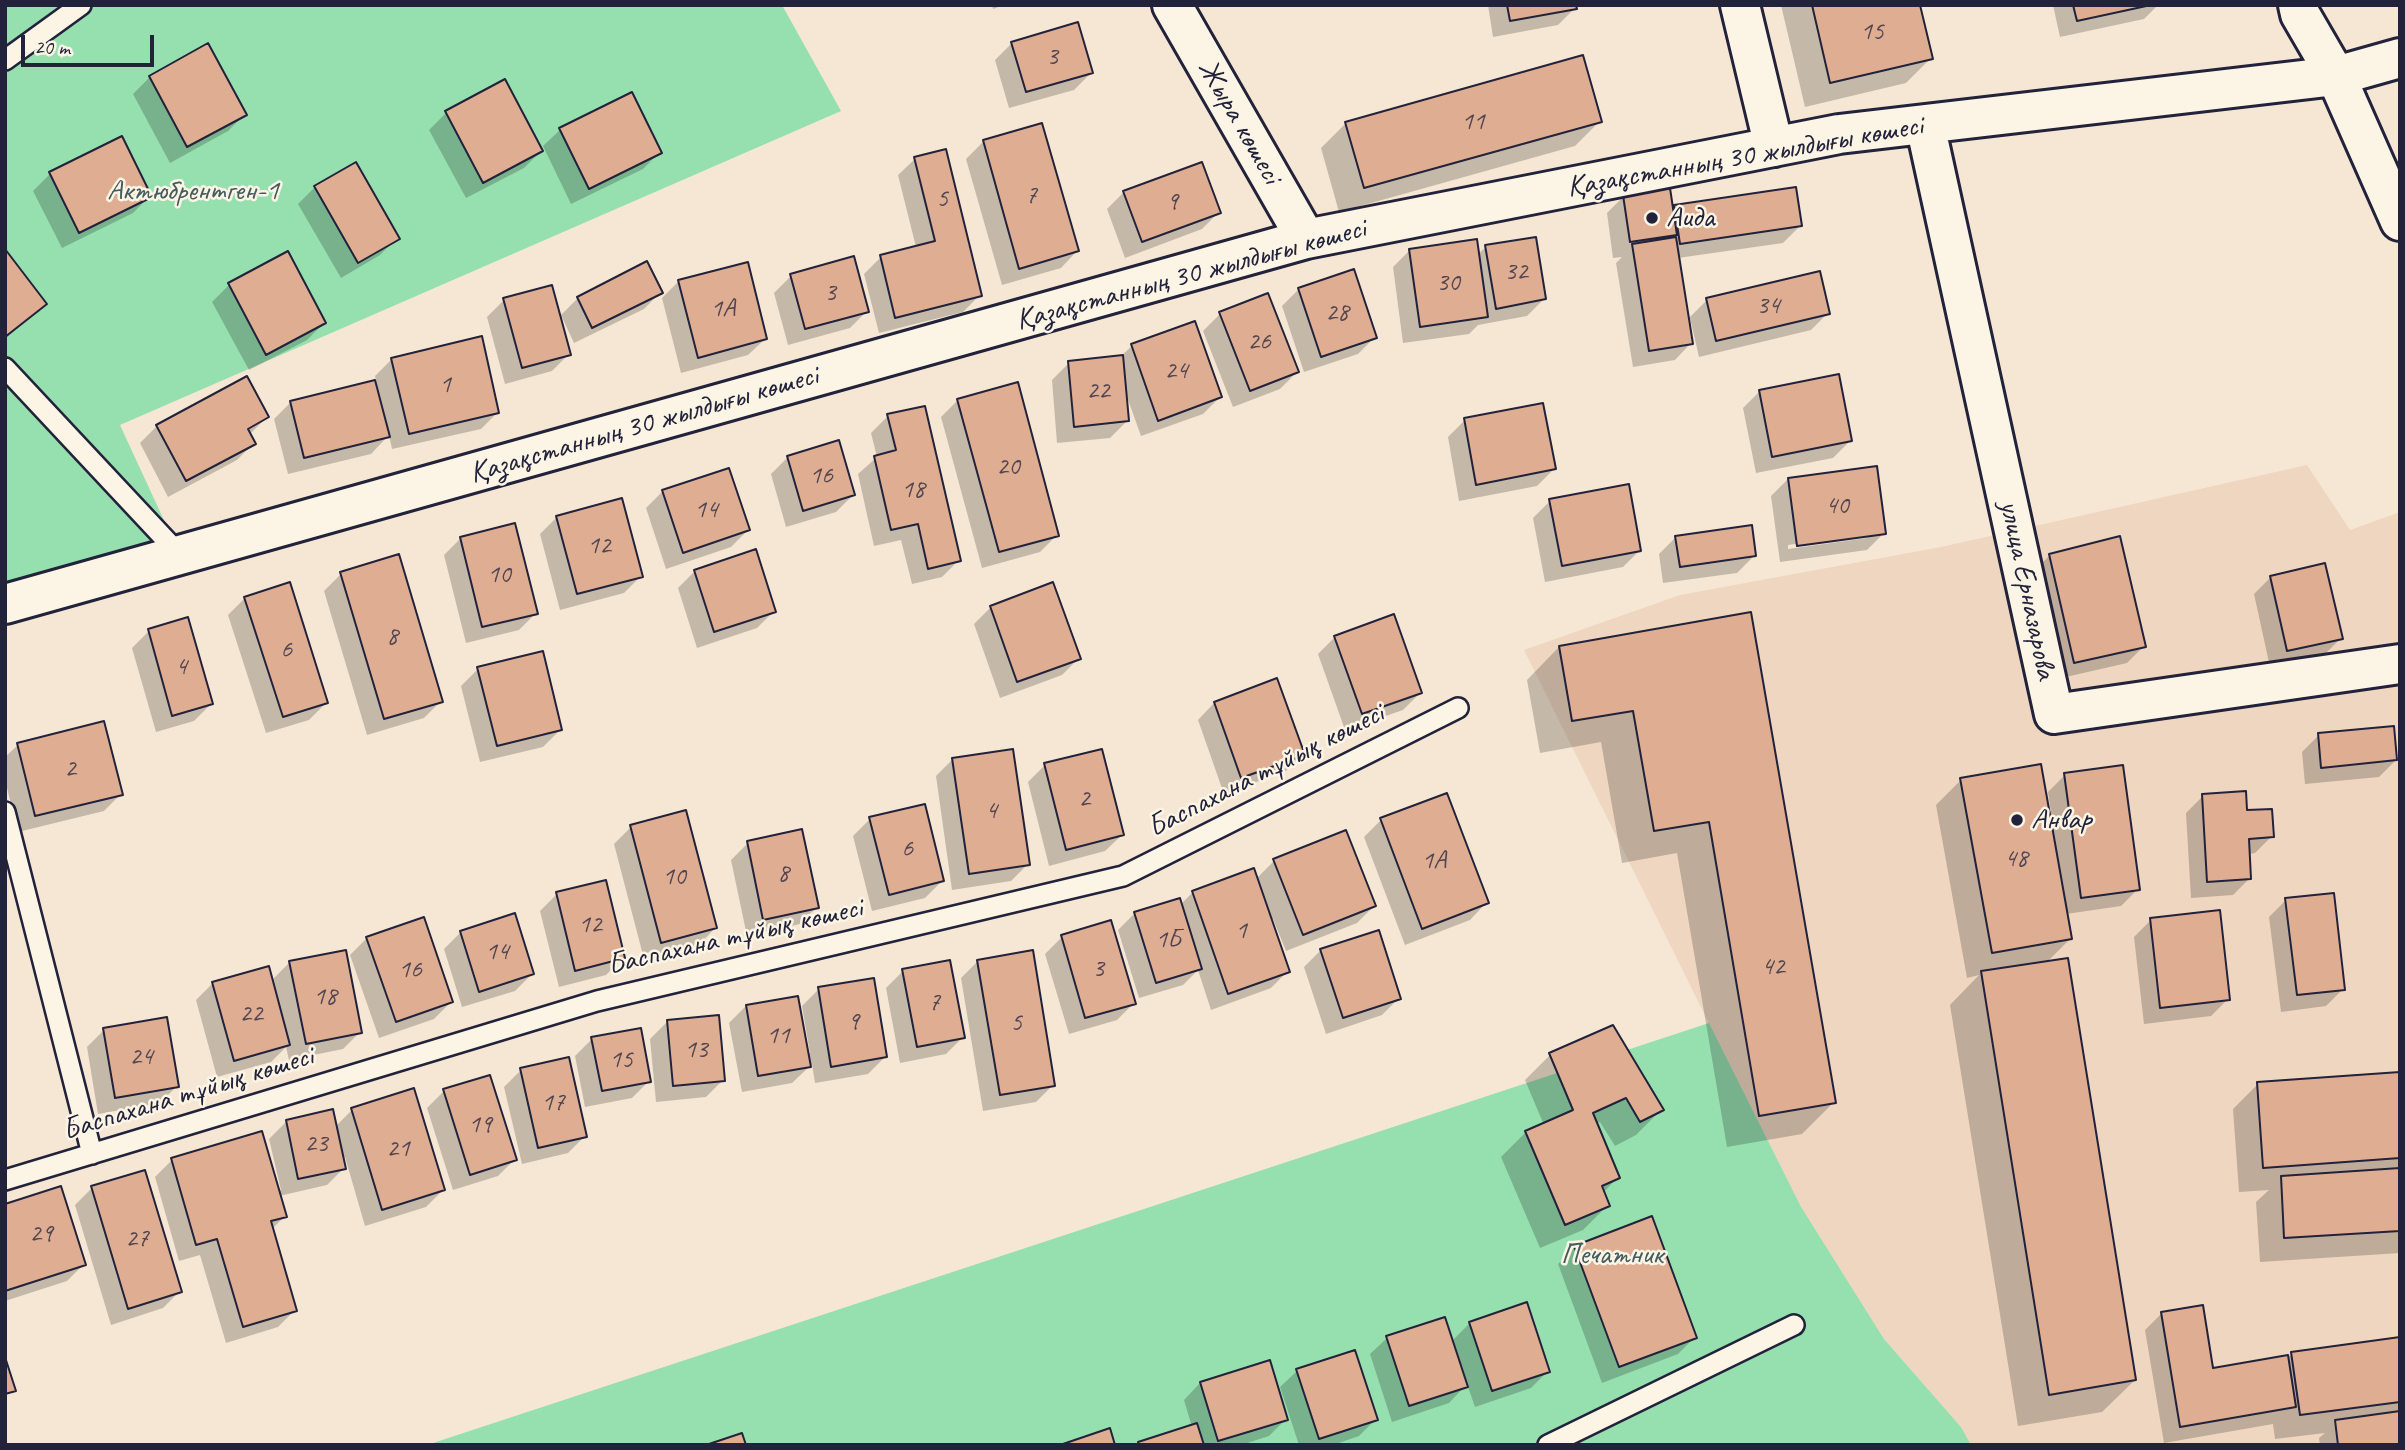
<!DOCTYPE html>
<html>
<head>
<meta charset="utf-8">
<style>
	body { margin:0 }
	#map { position:relative; width:2405px; height:1450px; overflow:hidden; background:#f6e7d4; font-family:Caveat,sans-serif }
	canvas { display:block }
	.frame { position:absolute; inset:0; border:7px solid #22223b; pointer-events:none }
	.scale { position:absolute; left:21px; top:35px; width:133px; height:32px; box-sizing:border-box; border:4px solid #22223b; border-top:0; padding-left:9px; font-size:21px; line-height:24px; white-space:nowrap; color:#22223b; -webkit-text-stroke:5px #fcf5e5; paint-order:stroke }
</style>
</head>
<body>
<div id="map">
<canvas width="2405" height="1450"></canvas>
<div class="frame"></div>
<div class="scale">20 m</div>
</div>
<script>
const context = document.querySelector('canvas').getContext('2d');
context.lineJoin = 'round';
function fillPath(path, color) { context.fillStyle = color; context.fill(path, 'evenodd'); }
function strokePath(path, color, width, dash) { context.strokeStyle = color; context.lineWidth = width; context.lineCap = dash ? 'butt' : 'round'; context.setLineDash(dash || []); context.stroke(path); }
function write(font, color, halo, rows, align = 'center') {
  context.font = font + ' Caveat,sans-serif'; context.lineWidth = 5; context.setLineDash([]); context.textBaseline = 'middle'; context.strokeStyle = halo; context.fillStyle = color; for (const [text, x, y, turn = 0] of rows) {
    context.save(); context.translate(x, y); context.rotate((+turn || 0) * Math.PI / 180); context.textAlign = isNaN(turn) ? turn : align; if (halo) context.strokeText(text, 0, 0); context.fillText(text, 0, 0); context.restore();
  }
}
const built = new Path2D(`
	M2307,465l43,65 50,-18v933h-429l-10,-18 -77,-88 -84,-132 -276,-557 156,-55 261,-48z`);
const green = new Path2D(`
	M5,5h777l59,106 -721,314 60,130 -175,49z
	M1709,1023l92,184 83,132 77,88 10,18h-1544z`);
const shadow = new Path2D(`
	M992,5h12l-11,4z
	M1488,5h87v3l-17,17 -65,12z
	M1781,5h137l13,53 -25,25 -101,24z
	M2053,5h105l-14,14 -84,18z
	M1012,43l79,30 -17,17 -65,18 -14,-48z
	M150,77l95,37 -17,17 -58,32 -37,-69z
	M446,113l95,38 -17,17 -58,30 -37,-68z
	M1600,121l-25,25 -236,66 -18,-64 25,-25z
	M1041,125l36,126 -16,17 -59,17 -36,-126 17,-17z
	M560,130l100,22 -17,17 -72,35 -28,-58z
	M915,159l65,136 -17,17 -84,21 -15,-59 17,-17 35,-10 -18,-72z
	M50,174l100,22 -17,17 -71,35 -29,-57z
	M315,187l82,51 -17,17 -39,23 -43,-74z
	M1795,189l5,37 -17,17 -105,15 13,85 -16,17 -42,7 -17,-104 6,-6 -9,1 -6,-45 17,-17 47,11z
	M1124,192l95,20 -17,17 -77,29 -18,-49z
	M1486,247l58,52 -17,17 -49,9 -9,9 -66,9 -10,-76 17,-17 67,5z
	M5,252l40,52 -40,35z
	M791,276l76,35 -17,17 -62,17 -14,-52z
	M679,281l86,58 -17,16 -67,18 -19,-75z
	M229,285l95,38 -17,17 -58,30 -37,-68z
	M1299,289l76,48 -17,17 -54,18 -22,-66z
	M661,292l-17,17 -70,34 -13,-28 17,-17z
	M504,300l65,54 -17,17 -47,13 -18,-67z
	M1707,300l121,13 -17,17 -112,27 -9,-39 -2,1z
	M1220,314l77,58 -17,17 -47,18 -30,-76z
	M1132,346l88,51 -17,17 -62,22 -15,-42 1,27 -17,17 -53,5 -5,-63 17,-17 51,-6z
	M392,359l106,53 -17,17 -89,20 -3,-14 -18,19 -83,20 -14,-55 17,-17 85,-21 -1,-5z
	M1760,391l90,50 -17,17 -77,15 -13,-65z
	M958,400l99,135 -17,17 -58,16 -41,-151z
	M888,416l71,144 -17,17 -30,7 -11,-44 -27,6 -16,-72 19,-17 -6,-24z
	M267,417l-18,18 5,8 -17,17 -69,37 -28,-54 17,-17z
	M1465,420l89,49 -17,17 -78,15 -11,-64z
	M788,457l65,38 -17,17 -50,15 -15,-53z
	M1788,479l96,54 -17,17 -87,12 -9,-66zM1867,534v4l-79,11v-4z
	M663,491l85,39 -17,17 -65,22 -20,-61z
	M1550,501l90,49 -17,17 -78,15 -12,-64z
	M557,517l84,59 -17,17 -64,17 -20,-76z
	M1676,537l78,19 -17,17 -74,10 -4,-29z
	M461,538l75,75 -17,17 -53,13 -22,-88z
	M2050,555l94,91 -17,17 -70,16 -24,-107z
	M695,571l79,40 -17,17 -60,20 -19,-60z
	M341,574l100,127 -17,17 -57,17 -43,-144z
	M2271,577l70,61 -17,17 -54,12 -16,-73z
	M245,598l81,105 -17,17 -43,13 -38,-118z
	M991,607l88,51 -17,17 -62,23 -26,-74z
	M1750,614l84,488 -32,32 -75,13 -50,-294 -55,10 -21,-121 -61,11 -13,-73 32,-33z
	M149,631l62,73 -17,17 -38,11 -24,-84z
	M1335,637l85,56 -17,17 -58,20 -27,-76z
	M478,669l82,61 -17,17 -63,15 -19,-76z
	M1214,703l89,51 -17,17 -62,23 -26,-74z
	M2319,735l77,25 -17,17 -74,7 -3,-32z
	M18,745l103,49 -17,17 -86,21 -13,-52v-23z
	M953,759l75,105 -17,17 -59,9 -16,-114z
	M1045,765l77,70 -17,16 -56,15 -21,-84z
	M2065,775l73,114 -17,17 -55,8 4,25 -24,24 89,417 -33,32 -84,14 -68,-421 29,-30 -12,3 -31,-173 25,-25 90,32 -3,-20z
	M2203,796l43,16 26,24 -17,17 -7,1 2,24 -17,17 -42,3 -5,-85z
	M870,819l72,62 -17,17 -53,13 -19,-75z
	M1381,820l105,83 -16,17 -65,25 -41,-108z
	M631,827l84,101 -16,17 -55,14 -30,-115z
	M1345,833l29,73 -17,17 -71,28 -13,-32 -3,1 18,51 -17,17 -60,22 -13,-40 -15,15 -44,13 -21,-68 17,-17 45,-8 13,-13 63,-13 18,-18z
	M748,843l69,64 -17,17 -53,12 -16,-76z
	M557,894l66,64 -17,17 -47,12 -19,-76z
	M2286,900l57,89 -17,17 -45,6 -12,-95z
	M2151,920l77,79 -17,17 -67,8 -10,-87z
	M461,932l71,42 -17,17 -53,16 -18,-58z
	M1062,937l72,66 -17,17 -48,14 -24,-80z
	M367,938l84,64 -17,17 -55,19 -29,-83z
	M1321,950l78,48 -17,17 -56,19 -22,-67z
	M978,961l75,124 -17,17 -53,9 -22,-133z
	M290,962l70,70 -17,17 -54,11 -3,-13 -15,15 -54,15 -21,-77 17,-17 58,-2z
	M903,971l60,66 -17,17 -46,9 -14,-75z
	M819,989l66,68 -17,17 -53,9 -3,-19 -20,19 -50,9 -13,-69 17,-17 61,47h3l-8,-47z
	M667,1022l56,58 -17,17 -50,5 -6,-63z
	M1613,1027l48,83 -25,25 -21,11 -15,-24 -5,2 23,53 -15,16 5,12 -25,25 -43,18 -39,-91 25,-25 18,-7 -19,-45 25,-25z
	M104,1030l73,56 -17,17 -62,11 -11,-67z
	M592,1039l57,42 -17,17 -47,9 -10,-51z
	M521,1070l64,66 -17,17 -46,11 -18,-77z
	M2400,1074v179l-140,9 -4,-60 13,-12 -30,2 -6,-83 25,-25z
	M444,1091l71,68 -17,17 -45,14 -26,-82z
	M352,1110l91,80 -17,17 -61,19 -20,-69 -3,1 2,10 -17,17 -48,11 6,20 -14,14 24,80 -17,17 -52,16 -26,-88 -21,6 -24,-84 17,-17 109,30 -12,-51 17,-17 49,5z
	M92,1188l88,103 -17,17 -52,17 -36,-120z
	M5,1206l79,58 -17,17 -62,20z
	M1575,1247l120,90 -17,17 -76,29 -44,-119z
	M2162,1313l50,57 77,-13 3,-3 108,-15v106h-80l-1,-7 6,-5 -50,6 -2,-15 -109,19 -19,-113z
	M1470,1323l78,48 -17,17 -56,19 -8,-23 -18,19 -57,19 -22,-68 17,-16 64,4z
	M1297,1371l79,48 -17,17 -26,9h-34l-19,-58z
	M1200,1383l86,36 -17,17 -28,9h-103l54,-18 -8,-27z`);
const building = new Path2D(`
	M1507,5h69l1,4 -67,12z
	M1812,5h108l13,54 -103,24z
	M2073,5h78l-74,16z
	M1078,22l15,51 -67,19 -15,-50z
	M208,43l39,72 -60,32 -38,-71z
	M1583,55l19,67 -238,66 -19,-66z
	M505,79l38,72 -60,32 -38,-72z
	M632,92l30,61 -73,36 -30,-61z
	M1042,123l37,128 -60,18 -36,-129z
	M122,136l30,61 -73,36 -30,-61z
	M946,149l36,147 -87,22 -15,-63 55,-14 -21,-84z
	M356,162l44,77 -42,24 -44,-77z
	M1202,162l19,51 -79,29 -19,-51z
	M1796,187l6,39 -122,18 -6,-39z
	M1670,188l7,47 -47,7 -7,-47z
	M1536,237l10,62 -50,10 -11,-64z
	M1676,237l17,107 -44,7 -17,-107z
	M1477,239l11,78 -68,10 -11,-78z
	M5,249l42,55 -42,33z
	M288,251l38,72 -60,32 -38,-72z
	M854,256l15,56 -64,17 -15,-55z
	M647,261l16,32 -71,35 -15,-31z
	M748,262l19,77 -69,19 -20,-78z
	M1354,269l23,69 -56,19 -23,-69z
	M1820,271l10,43 -114,27 -10,-43z
	M552,285l19,70 -49,13 -19,-70z
	M1268,293l31,79 -49,19 -31,-79z
	M1195,321l27,76 -64,24 -27,-77z
	M482,336l17,77 -90,21 -18,-76z
	M1123,355l6,66 -55,6 -6,-66z
	M1839,374l13,67 -80,16 -13,-67z
	M247,376l22,41 -21,12 8,15 -70,37 -30,-56z
	M375,380l15,57 -86,21 -14,-57z
	M1018,382l41,154 -60,16 -42,-153z
	M1543,403l13,66 -80,16 -12,-67z
	M925,406l36,155 -33,8 -10,-45 -27,6 -17,-74 22,-6 -9,-36z
	M839,440l16,55 -52,16 -16,-55z
	M1877,466l9,68 -89,12 -9,-68z
	M729,468l21,62 -67,23 -21,-63z
	M1629,484l12,67 -79,15 -13,-67z
	M622,498l21,79 -66,17 -21,-78z
	M515,523l23,91 -56,13 -22,-90z
	M1752,525l4,31 -76,11 -5,-31z
	M2120,536l26,111 -72,16 -25,-109z
	M756,549l20,63 -62,20 -20,-62z
	M399,554l44,148 -59,17 -44,-147z
	M2325,563l18,76 -56,12 -17,-75z
	M290,582l38,121 -45,14 -39,-120z
	M1053,582l28,77 -64,23 -27,-76z
	M1751,612l85,491 -77,13 -50,-294 -55,9 -21,-120 -61,10 -13,-75z
	M1394,614l28,79 -60,21 -28,-78z
	M188,617l25,87 -41,12 -24,-87z
	M543,651l19,79 -65,16 -20,-79z
	M1277,678l28,77 -64,23 -27,-76z
	M104,721l19,74 -88,21 -18,-73z
	M2394,726l3,34 -76,8 -3,-35z
	M1013,749l17,116 -61,9 -17,-116z
	M1102,749l22,86 -58,15 -22,-87z
	M2041,764l31,175 -80,14 -32,-175z
	M2123,765l17,125 -59,8 -17,-125z
	M2246,791l1,19 25,-1 2,28 -25,2 2,40 -44,3 -5,-88z
	M1447,793l42,110 -67,26 -42,-111z
	M925,804l19,77 -55,14 -20,-78z
	M686,810l31,118 -56,15 -31,-118z
	M802,829l17,79 -56,12 -16,-79z
	M1346,830l30,76 -73,29 -30,-76z
	M1254,868l36,104 -62,22 -36,-103z
	M606,880l19,78 -50,13 -19,-79z
	M2334,893l11,97 -48,5 -12,-97z
	M1180,898l22,71 -46,14 -22,-71z
	M2220,910l10,90 -70,8 -10,-90z
	M515,913l19,61 -55,18 -19,-61z
	M424,917l29,85 -57,20 -30,-85z
	M1111,920l25,84 -51,14 -24,-83z
	M1379,930l22,69 -58,19 -23,-69z
	M346,950l16,83 -56,11 -17,-83z
	M1033,950l22,136 -55,9 -23,-135z
	M2068,958l68,422 -87,15 -68,-424z
	M950,960l15,78 -48,9 -15,-78z
	M269,966l21,79 -56,16 -22,-79z
	M874,978l13,79 -56,10 -13,-80z
	M798,996l13,71 -53,9 -12,-71z
	M719,1015l6,66 -52,5 -6,-66z
	M167,1017l12,70 -64,11 -12,-70z
	M1613,1025l51,85 -24,12 -14,-24 -33,15 27,65 -18,8 8,20 -45,19 -40,-94 48,-21 -24,-57z
	M641,1028l10,54 -49,9 -11,-54z
	M569,1057l18,80 -49,11 -18,-80z
	M2400,1072v86l-137,10 -6,-86z
	M490,1075l27,85 -47,15 -27,-86z
	M414,1088l31,102 -63,20 -31,-102z
	M333,1109l13,60 -48,10 -12,-59z
	M262,1131l25,86 -16,4 26,90 -54,16 -26,-88 -21,6 -25,-87z
	M2400,1168v63l-116,7 -3,-62z
	M145,1170l37,122 -54,17 -37,-123z
	M61,1186l25,79 -81,26v-87z
	M1652,1216l45,122 -78,29 -45,-121z
	M1527,1302l23,70 -58,19 -23,-69z
	M2203,1305l10,63 75,-13 8,52 -116,20 -19,-115z
	M1445,1317l23,70 -59,19 -23,-70z
	M2400,1337v65l-100,13 -9,-63z
	M1355,1350l23,70 -59,19 -23,-70z
	M5,1357l11,34 -11,3z
	M1270,1360l18,60 -70,21 -18,-59z
	M2400,1411v34h-62l-3,-25z
	M1197,1423l7,22h-65l-1,-3z
	M1110,1428l5,17h-55z
	M742,1433l4,12h-40z`);
const service = new Path2D(`
	M5,60l76,-55
	M5,368l175,187
	M5,812l87,342
	M5,1180l592,-179 526,-125 335,-168
	M1548,1445l246,-120`);
const minor = new Path2D(`
	M1172,5l134,234
	M1740,5l34,142
	M1925,124l129,590 346,-50
	M5,604l1301,-365 533,-105 497,-58 64,-18`);
const tertiary = new Path2D(`
	M2298,5l2,9 36,62 64,145`);
const markers = [
	[1652,218,7,"#22223b"],
	[2017,820,7,"#22223b"]
];
const numberNames = [
	["15",1872,32],
	["3",1052,57],
	["11",1473,122],
	["7",1031,196],
	["5",942,199],
	["9",1172,202],
	["32",1516,272],
	["30",1448,283],
	["3",830,293],
	["34",1768,306],
	["1А",723,309],
	["28",1337,313],
	["26",1259,342],
	["24",1176,371],
	["1",445,385],
	["22",1098,391],
	["20",1008,467],
	["16",821,476],
	["18",913,490],
	["40",1837,506],
	["14",706,510],
	["12",599,546],
	["10",499,575],
	["8",392,637],
	["6",286,650],
	["4",181,667],
	["2",70,769],
	["2",1084,799],
	["4",991,811],
	["6",907,849],
	["48",2016,859],
	["1А",1434,861],
	["8",783,874],
	["10",674,877],
	["12",590,925],
	["1",1241,931],
	["1Б",1168,940],
	["14",497,952],
	["42",1773,967],
	["3",1098,969],
	["16",410,970],
	["18",325,997],
	["7",934,1003],
	["22",251,1014],
	["9",853,1022],
	["5",1016,1023],
	["11",778,1036],
	["13",696,1050],
	["24",141,1057],
	["15",621,1060],
	["17",553,1103],
	["19",480,1125],
	["23",316,1144],
	["21",398,1149],
	["29",41,1234],
	["27",137,1239]
];
const streetNames = [
	["Жыра көшесі",1239,122,60],
	["Қазақстанның 30 жылдығы көшесі",1745,157,-10],
	["Қазақстанның 30 жылдығы көшесі",1191,275,-15],
	["Қазақстанның 30 жылдығы көшесі",644,425,-16],
	["улица Ерназарова",2027,590,78],
	["Баспахана тұйық көшесі",1266,771,-27],
	["Баспахана тұйық көшесі",735,937,-13],
	["Баспахана тұйық көшесі",188,1094,-17]
];
const parkNames = [
	["Актюбрентген-1",193,191],
	["Печатник",1612,1255]
];
const poiNames = [
	["Аида",1666,218],
	["Анвар",2031,820]
];
fillPath(built, '#efd6c0');
fillPath(green, '#96dfaf');
fillPath(shadow, '#0003');
fillPath(building, '#dfae92');
strokePath(building, '#22223b', 2);
strokePath(service, '#22223b', 24);
strokePath(minor, '#22223b', 44);
strokePath(tertiary, '#22223b', 44);
strokePath(service, '#fcf5e5', 19);
strokePath(minor, '#fcf5e5', 38);
strokePath(tertiary, '#fcf5e5', 38);
for (const [x, y, r, color] of markers) { const dot = new Path2D(); dot.arc(x, y, r, 0, 2 * Math.PI); context.fillStyle = color; context.fill(dot); strokePath(dot, '#fcf5e5', 2.5); }
write('26px', '#514551', null, numberNames);
write('30px', '#22223b', '#fcf5e5', streetNames);
write('30px', '#455b5e', '#fcf5e5', parkNames);
write('30px', '#22223b', '#fcf5e5', poiNames, 'left');
</script>
</body>
</html>
